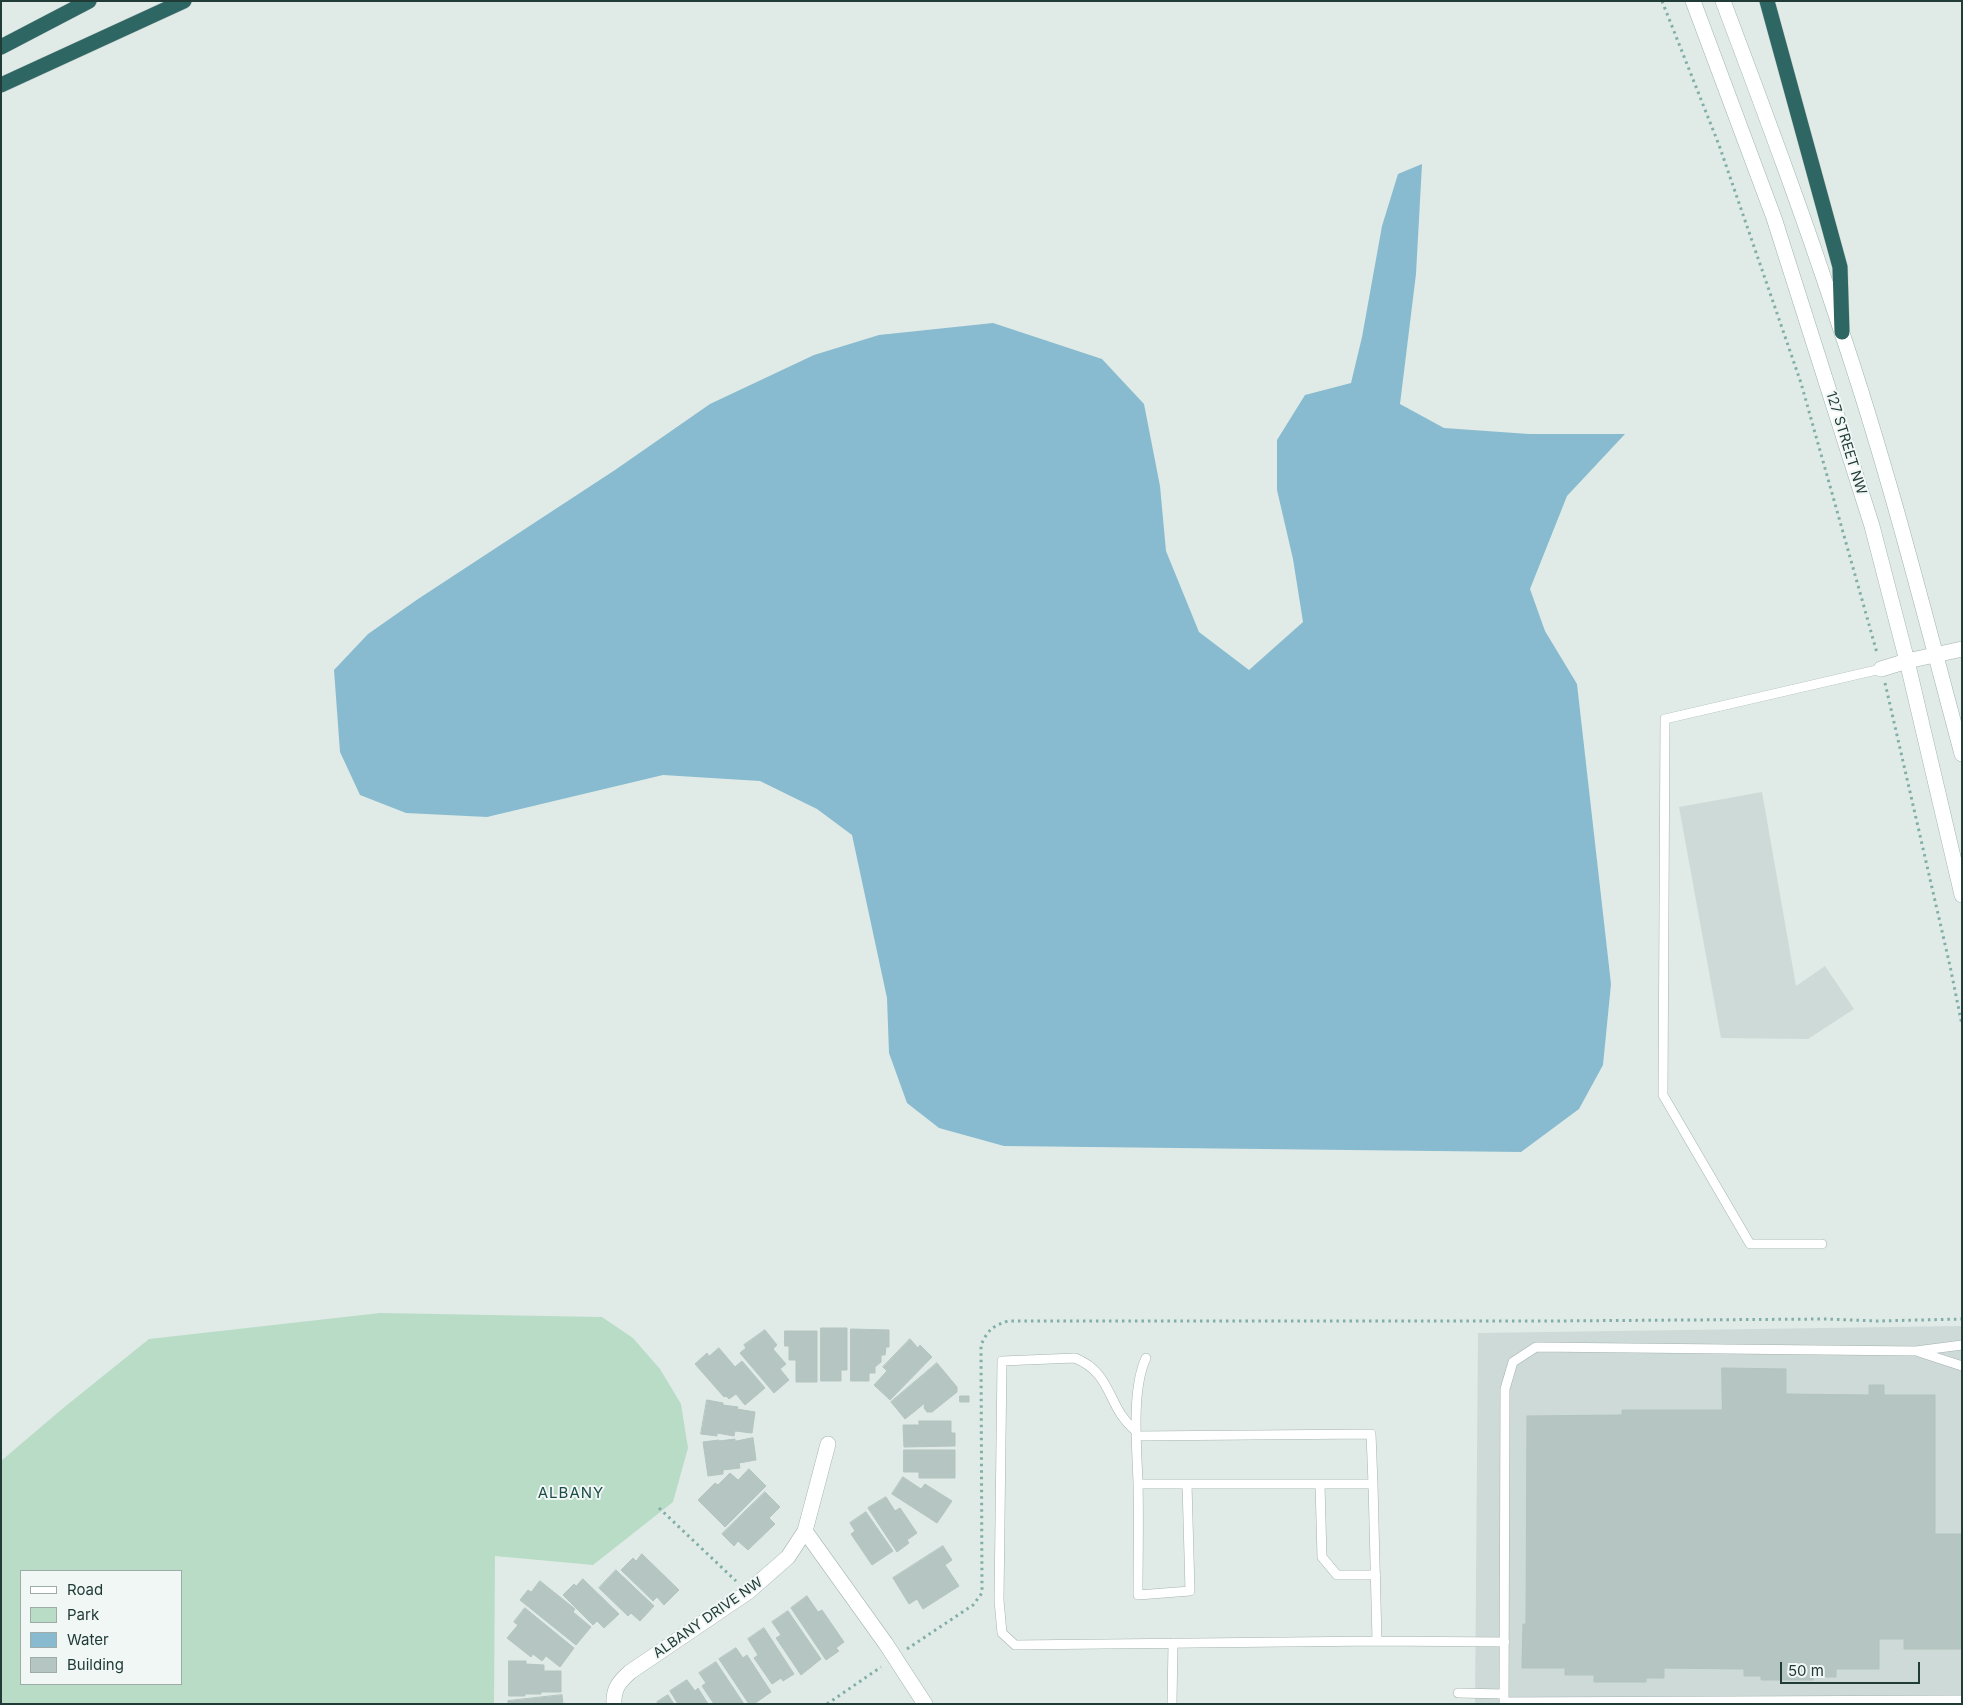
<!DOCTYPE html>
<html>
<head>
<meta charset="utf-8">
<style>
	body { margin:0 }
	#map { position:relative; width:1963px; height:1705px; overflow:hidden; background:#e0ebe7; font-family:Inter,sans-serif }
	canvas { display:block }
	.frame { position:absolute; inset:0; border:2px solid #213b37; pointer-events:none }
	.legend { position:absolute; left:20px; top:1570px; width:162px; height:115px; box-sizing:border-box; background:#f0f7f5; border:1px solid #9daca9; margin:0; padding:6px 9px; list-style:none; font-size:15px; color:#213b37 }
	.legend li { display:flex; align-items:center; gap:10px; height:25px }
	.legend b { width:25px; border:1px solid #9daca9 }
	.scale { position:absolute; left:1780px; top:1662px; width:140px; height:22px; box-sizing:border-box; border:2px solid #213b37; border-top:0; padding-left:6px; font-size:15px; line-height:18px; white-space:nowrap; color:#213b37; -webkit-text-stroke:4px #f0f7f5; paint-order:stroke }
</style>
</head>
<body>
<div id="map">
<canvas width="1963" height="1705"></canvas>
<div class="frame"></div>
<ul class="legend">
<li><b style="height:6px;background:#fff"></b>Road</li>
<li><b style="height:14px;background:#b9dcc7"></b>Park</li>
<li><b style="height:14px;background:#88bbcf"></b>Water</li>
<li><b style="height:14px;background:#b5c5c1"></b>Building</li>
</ul>
<div class="scale">50 m</div>
</div>
<script>
const context = document.querySelector('canvas').getContext('2d');
context.lineJoin = 'round';
function fillPath(path, color) { context.fillStyle = color; context.fill(path, 'evenodd'); }
function strokePath(path, color, width, dash) { context.strokeStyle = color; context.lineWidth = width; context.lineCap = dash ? 'butt' : 'round'; context.setLineDash(dash || []); context.stroke(path); }
function write(font, color, halo, rows, align = 'center') {
  context.font = font + ' Inter,sans-serif'; context.lineWidth = 4; context.setLineDash([]); context.textBaseline = 'middle'; context.strokeStyle = halo; context.fillStyle = color; for (const [text, x, y, turn = 0] of rows) {
    context.save(); context.translate(x, y); context.rotate((+turn || 0) * Math.PI / 180); context.textAlign = isNaN(turn) ? turn : align; if (halo) context.strokeText(text, 0, 0); context.fillText(text, 0, 0); context.restore();
  }
}
const built = new Path2D(`
	M1762,792l34,194 29,-20 29,43 -46,30 -87,-1 -42,-231z
	M1962,1326v378h-487l3,-371z`);
const green = new Path2D(`
	M380,1313l222,4 31,21 27,31 21,35 7,44 -15,54 -80,63 -98,-9 -1,148h-493v-243l61,-52 87,-70zM21,1571h160v113h-160z`);
const water = new Path2D(`
	M1422,164l-6,110 -16,130 44,24 85,6h96l-58,62 -37,93 15,42 32,53 34,300 -8,81 -24,44 -58,43 -517,-6 -65,-18 -32,-25 -18,-50 -2,-55 -35,-163 -35,-26 -57,-28 -97,-6 -176,42 -81,-4 -46,-18 -20,-43 -6,-82 34,-36 50,-35 197,-129 95,-66 104,-49 65,-20 114,-12 109,36 42,45 16,82 6,65 33,81 50,38 54,-48 -10,-63 -16,-69v-50l28,-45 46,-12 11,-46 20,-111 16,-52z`);
const building = new Path2D(`
	M821,1328h26v42h-6v11h-20z
	M851,1329l38,1v17h-3l-1,8h-4v7l-6,5v6h-6v8h-18z
	M765,1330l12,15 -4,4 13,15 -6,5 9,11 -15,13 -34,-40 6,-5 -2,-3z
	M785,1331h32v51h-21v-22h-7v-14h-4z
	M910,1339l8,9 2,-3 12,12 -42,43 -16,-15 13,-14 -4,-4z
	M719,1348l16,19 7,-6 23,27 -20,17 -9,-11 -7,5 -3,-3 -2,1 -29,-33 12,-11 2,3z
	M937,1363l20,24v5l-25,20h-5l-3,-4 1,-5 -20,16 -14,-17z
	M1722,1368l64,1v25l83,1v-10h15v10h51v139h27v115h-58v-10h-25v30h-43v8h-23v3h-52v-4h-17v-7l-80,-1v10h-18v4h-52v-7h-29v-7h-43l1,-44h3l1,-208 95,-1v-5h100z
	M960,1396h9v6h-9z
	M707,1400l16,3v2l15,2 -1,2 18,3 -3,21 -17,-2 -1,5 -17,-3v3l-16,-2z
	M919,1421h32v12h4v13l-51,1 -1,-22h16z
	M753,1438l3,22 -17,3 1,5 -17,2v4l-15,2 -5,-34 16,-2v1l16,-2v2z
	M904,1450h51v28h-36v-6h-15z
	M749,1469l17,17 -41,41 -27,-27 17,-17 3,2 12,-12 8,7z
	M903,1477l18,12 4,-5 27,17 -15,22 -45,-29z
	M765,1492l15,15 -11,11 6,6 -27,26 -10,-9 -4,5 -12,-12z
	M886,1497l9,14 5,-3 17,25 -10,7 2,3 -12,9 -29,-44z
	M866,1512l27,39 -21,14 -21,-31 4,-3 -5,-8z
	M943,1546l9,14 -7,5 14,21 -36,23 -6,-10 -8,5 -16,-26z
	M642,1554l37,36 -15,15 -7,-8 -4,4 -32,-31 12,-12 3,3z
	M616,1570l38,36 -14,15 -9,-8 -3,3 -29,-28z
	M583,1579l36,35 -15,14 -7,-7 -4,4 -30,-30 11,-11 2,2z
	M540,1581l35,28 -2,3 18,15 -15,18 -56,-45 8,-10 3,2z
	M807,1596l11,16 4,-2 22,32 -8,6 3,3 -13,9 -35,-52z
	M525,1608l49,40 -14,19 -14,-11 -4,5 -9,-7 -2,3 -24,-19 11,-13 -4,-3z
	M788,1611l33,48 -20,16 -25,-37 5,-3 -9,-13z
	M764,1628l30,46 -11,7 -2,-3 -9,6 -18,-26 4,-3 -10,-16z
	M736,1648l7,10 4,-3 24,37 -17,12h-5l-30,-45z
	M509,1661h17v3l18,1v6h17v21h-20v2h-16v2h-16z
	M716,1662l28,42h-30l-12,-18 4,-3 -7,-10z
	M687,1680l8,11 3,-3 10,16h-30l-8,-13z
	M562,1695l1,9h-55v-3z
	M668,1695l6,9h-16l-1,-2z`);
const path = new Path2D(`
	M1662,1l57,144 82,238 76,270
	M1885,683l65,283 12,59
	M659,1508l77,73
	M907,1649l66,-44 9,-12 -1,-248c7,-15 11,-19 27,-24h542l275,-2 53,2 84,-2
	M827,1704l54,-37`);
const service = new Path2D(`
	M1822,1244h-72l-87,-149 2,-376 216,-50
	M1919,1352l43,14
	M1146,1358c-15,32 -9,90 -8,125 1,38 0,75 0,112l52,-4 -3,-107
	M1136,1431c-30,-24 -22,-57 -61,-73l-73,3 -3,239 3,33 13,12 362,-4
	M1136,1436l235,-2 2,50
	M1138,1484h235l4,157 128,1
	M1320,1484l2,73 15,18h39
	M1458,1693l46,1
	M1504,1702l458,-2
	M1172,1704l1,-61
	M1504,1704l1,-315 8,-27 23,-15 380,4 46,-6`);
const minor = new Path2D(`
	M1881,669l26,-8 55,-12
	M805,1531l81,113 39,60
	M614,1704c-1,-15 5,-22 16,-32l118,-80 40,-35 17,-26 23,-87`);
const secondary = new Path2D(`
	M1693,1l81,217 98,308 35,135 55,234
	M1723,1c41,109 82,218 118,329 47,139 83,282 121,424`);
const motorway = new Path2D(`
	M1767,1l73,266 2,65
	M1,47l88,-46
	M1,85l183,-84`);
const streetNames = [
	["127 STREET NW",1846,443,73],
	["ALBANY DRIVE NW",708,1618,-35]
];
const neighbourhoodNames = [
	["ALBANY",571,1493]
];
fillPath(built, '#cedad7');
fillPath(green, '#b9dcc7');
fillPath(water, '#88bbcf');
fillPath(building, '#b5c5c1');
strokePath(building, '#b3c4bf', 1);
strokePath(service, '#a3b3af', 10);
strokePath(minor, '#a3b3af', 16);
strokePath(secondary, '#9fb6b1', 16);
strokePath(motorway, '#c1c8c7', 16);
strokePath(path, '#81aea6', 3, [2.5, 4]);
strokePath(service, '#fff', 9);
strokePath(minor, '#fff', 15);
strokePath(secondary, '#fff', 15);
strokePath(motorway, '#2d6662', 15);
write('14px', '#213b37', '#f0f7f5', streetNames);
context.letterSpacing = '1px';
write('15px', '#1d4c47', '#f0f7f5', neighbourhoodNames);
context.letterSpacing = '0px';
</script>
</body>
</html>
